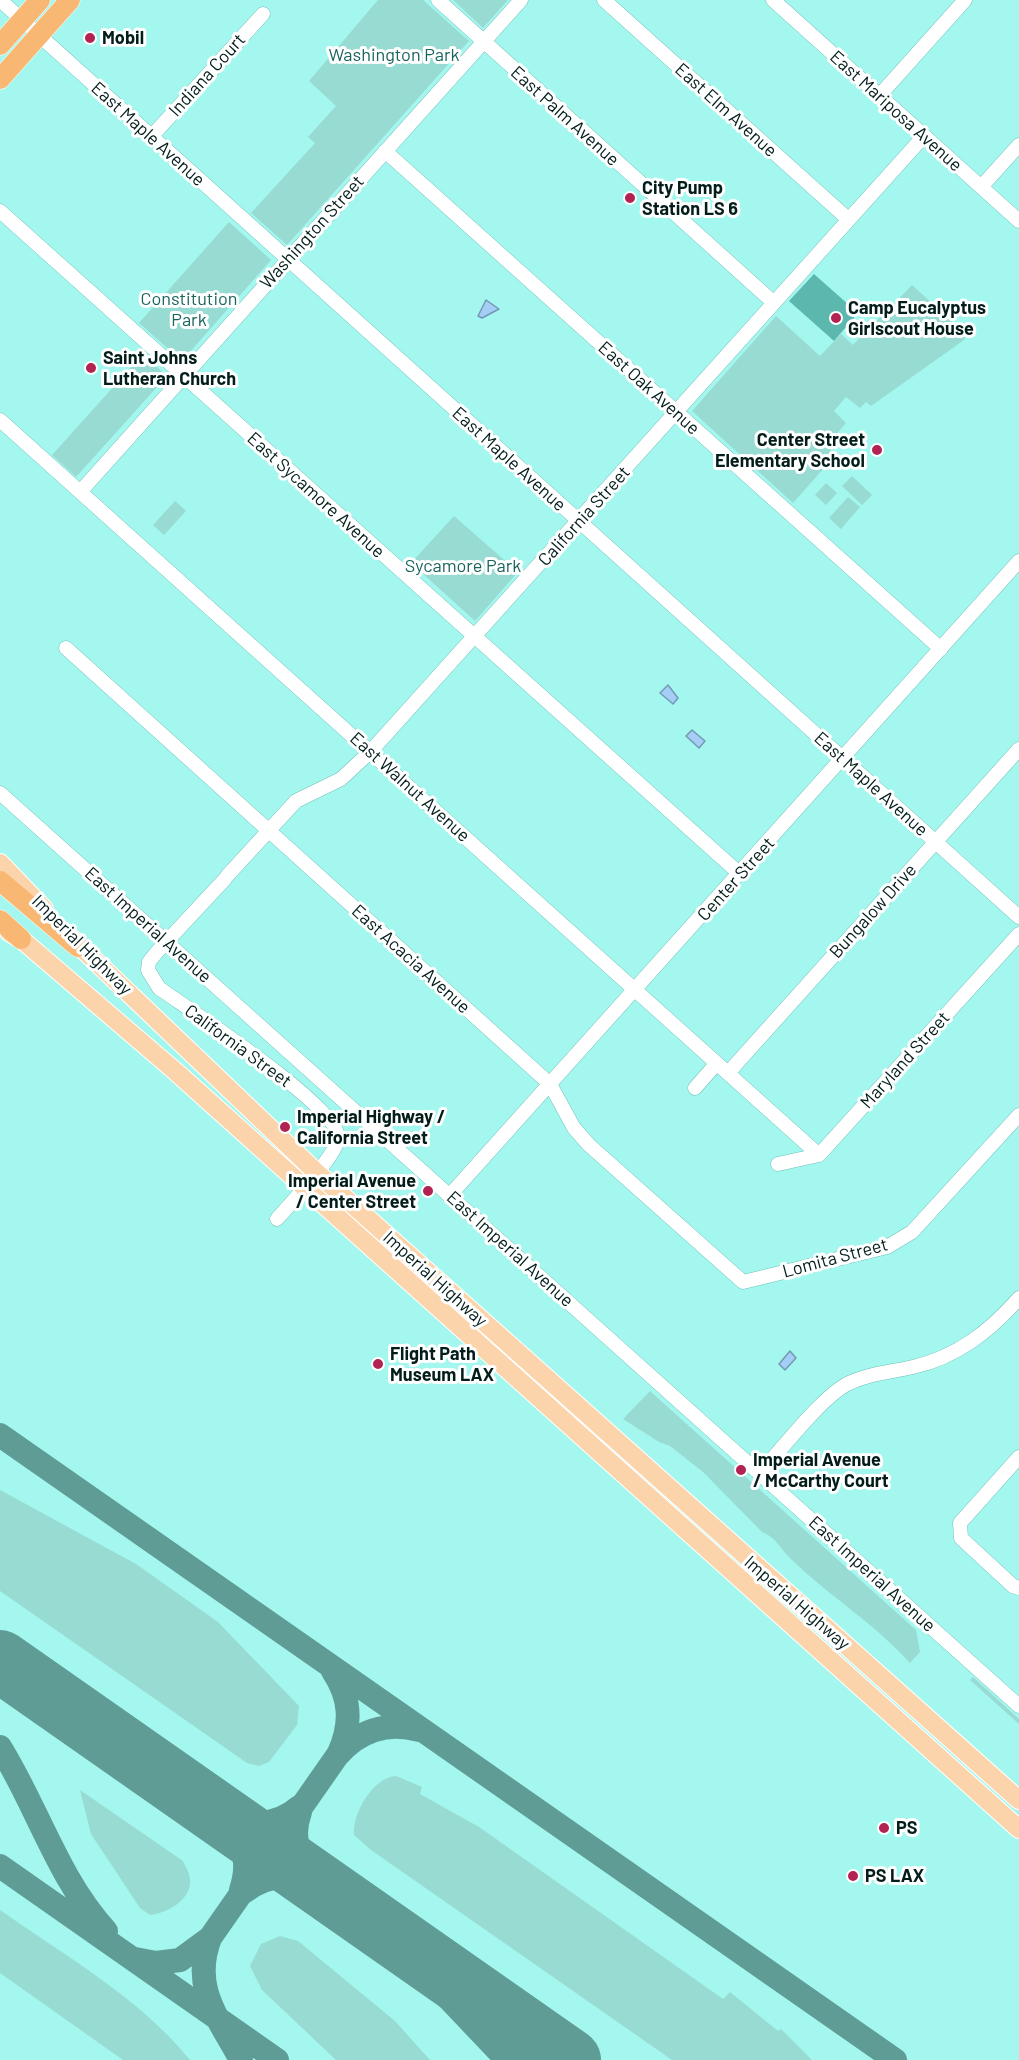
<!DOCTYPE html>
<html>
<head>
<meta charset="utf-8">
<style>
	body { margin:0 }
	canvas { display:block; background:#a3f7ee }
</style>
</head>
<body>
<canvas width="1019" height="2060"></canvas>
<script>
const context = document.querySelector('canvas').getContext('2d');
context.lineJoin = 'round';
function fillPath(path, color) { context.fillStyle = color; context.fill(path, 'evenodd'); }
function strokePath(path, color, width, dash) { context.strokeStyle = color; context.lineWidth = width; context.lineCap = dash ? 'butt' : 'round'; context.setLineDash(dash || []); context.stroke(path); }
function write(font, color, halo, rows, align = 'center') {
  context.font = font + ' Barlow,sans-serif'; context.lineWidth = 6; context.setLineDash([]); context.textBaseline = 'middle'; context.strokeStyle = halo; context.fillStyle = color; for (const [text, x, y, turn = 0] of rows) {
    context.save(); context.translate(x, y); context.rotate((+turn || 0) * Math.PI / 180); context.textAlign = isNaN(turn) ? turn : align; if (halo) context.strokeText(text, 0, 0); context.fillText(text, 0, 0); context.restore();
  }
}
const green = new Path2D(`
	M378,0h45l46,41 -182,204 -36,-32 64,-70 -7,-6 28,-31 -27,-25z
	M453,0h55l-25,28z
	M229,222l42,38 -89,101 -43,-38z
	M912,285l55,50 -3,5 -93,66 -5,-4 -6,6 -14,-11 -12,14 12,12 -17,20 3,16 -39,44 -101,-92 84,-95 44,40 21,-22 12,11c19,-22 39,-38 59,-60z
	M143,354l24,22 -91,101 -24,-22z
	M852,476l20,19 -10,10 -20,-19z
	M826,483l11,10 -11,12 -11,-10z
	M848,497l12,10 -19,22 -12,-11z
	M175,501l11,10 -22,24 -11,-10z
	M454,516l64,56 -43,49 -64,-58z
	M650,1391l266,239 4,22 -10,11c-37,-41 -80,-66 -119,-104 -10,-9 -15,-22 -29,-27l-59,-60 -33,-26 -11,-4 -36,-23z
	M0,1490l136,74 82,58 81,84 -2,19 -28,37 -10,4 -12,-3 -247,-172z
	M973,1677l46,42v5l-49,-44z
	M396,1776l26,11 -2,7 59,33 244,172 7,-7 48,39 3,-2 31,31h-140l-301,-210 -17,-15c-2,-21 19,-58 42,-59z
	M80,1790l103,71c2,5 7,13 7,18 2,21 -23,34 -40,36l-10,-7 -49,-74z
	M0,1910c65,46 139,87 190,150h-67l-123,-87z
	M280,1936l18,5 97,80 35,39h-94l-74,-70 -12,-24 11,-22z`);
const forest = new Path2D(`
	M814,274l44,39 -24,28 -45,-40z`);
const water = new Path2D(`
	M486,300l13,9 -17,9 -4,-2z
	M668,685l10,13 -5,6 -13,-11z
	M692,730l13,11 -6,7 -13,-12z
	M790,1351l6,7 -11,12 -6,-6z`);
const taxiway = new Path2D(`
	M0,1435l895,625
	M333,1671c18,27 19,53 6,82
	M0,1747c38,61 57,130 106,184
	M209,1807c27,26 45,43 32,83
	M300,1812c-11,30 2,52 22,74
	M219,1813c26,13 56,15 80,-6
	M0,1866l277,194
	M244,1892c27,-22 55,-17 83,-1
	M334,1896l98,85 75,79
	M210,1938c-19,50 8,79 31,122
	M135,1959l21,4 24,-3 30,-22 127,-182c21,-25 50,-35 82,-26`);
const runway = new Path2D(`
	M0,1661l570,399`);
const minor = new Path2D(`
	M0,0l1019,917
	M438,0l336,303
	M604,0l244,219
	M773,0l246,221
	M879,96l86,-96
	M151,137l112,-123
	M385,151l556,498
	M981,187l38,-42
	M0,211l740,663
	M0,420l819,735
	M80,492l441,-492
	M66,648l484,436 24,44 15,17 154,137 144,-35 25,-15 107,-117
	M0,793l1019,913
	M227,876l69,-75 45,-22 30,-28 553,-615
	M225,879l-69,74 -7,9 -1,8 11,18c29,21 183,121 179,151 -3,18 -47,64 -61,80
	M728,1073l291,-324
	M695,1088l21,-24
	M778,1164l41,-9 200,-221
	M450,1195l569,-634
	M1019,1457l-59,66 1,15 52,48 6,2
	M760,1473c22,-24 60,-74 87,-89 19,-10 45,-12 66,-17 44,-10 77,-36 106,-69`);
const major = new Path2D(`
	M0,863l44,46
	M9,932l12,7 154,132 844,758
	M69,936l247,236 703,628`);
const highway = new Path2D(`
	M0,45l40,-45
	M0,79l70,-79
	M0,881l78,66
	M0,920l21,19`);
const markers = [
	[90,38,6,"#b22253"],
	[630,198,6,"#b22253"],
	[836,318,6,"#b22253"],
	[91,368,6,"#b22253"],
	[877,450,6,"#b22253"],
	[285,1127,6,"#b22253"],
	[428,1191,6,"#b22253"],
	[378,1364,6,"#b22253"],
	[741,1470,6,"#b22253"],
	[884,1828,6,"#b22253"],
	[853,1876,6,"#b22253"]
];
const poiNames = [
	["Mobil",102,38],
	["City Pump",642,188],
	["Station LS 6",642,209],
	["Camp Eucalyptus",848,308],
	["Girlscout House",848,329],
	["Saint Johns",103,358],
	["Lutheran Church",103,379],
	["Center Street",865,440,"right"],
	["Elementary School",865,461,"right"],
	["Imperial Highway /",297,1117],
	["California Street",297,1138],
	["Imperial Avenue",416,1181,"right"],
	["/ Center Street",416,1202,"right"],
	["Flight Path",390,1354],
	["Museum LAX",390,1375],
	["Imperial Avenue",753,1460],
	["/ McCarthy Court",753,1481],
	["PS",896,1828],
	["PS LAX",865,1876]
];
const parkNames = [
	["Washington Park",394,55],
	["Constitution",189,299],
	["Park",189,320],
	["Sycamore Park",463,566]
];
const streetNames = [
	["Indiana Court",207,75,-48],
	["East Elm Avenue",726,110,42],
	["East Mariposa Avenue",896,111,42],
	["East Palm Avenue",565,116,42],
	["East Maple Avenue",148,134,42],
	["Washington Street",312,232,-48],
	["East Oak Avenue",649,388,42],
	["East Maple Avenue",509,459,42],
	["East Sycamore Avenue",316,495,42],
	["California Street",584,516,-48],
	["East Maple Avenue",871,784,42],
	["East Walnut Avenue",410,787,42],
	["Center Street",736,879,-48],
	["Bungalow Drive",873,911,-48],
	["East Imperial Avenue",148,925,42],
	["Imperial Highway",82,945,45],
	["East Acacia Avenue",411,959,42],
	["California Street",238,1046,36],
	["Maryland Street",905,1060,-48],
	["East Imperial Avenue",510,1249,42],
	["Lomita Street",835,1258,-15],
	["Imperial Highway",435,1279,42],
	["East Imperial Avenue",872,1574,42],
	["Imperial Highway",797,1603,41]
];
fillPath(green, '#98dbd3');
fillPath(forest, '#5cb8af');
fillPath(water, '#a4cef6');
strokePath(water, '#7499b4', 1.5);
strokePath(taxiway, '#609c96', 24);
strokePath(runway, '#609c96', 62);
strokePath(minor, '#6ec1b9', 15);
strokePath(major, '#fff', 20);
strokePath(highway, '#fff', 21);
strokePath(minor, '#fff', 14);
strokePath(major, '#fbd4ac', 18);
strokePath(highway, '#f8b874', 20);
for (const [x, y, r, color] of markers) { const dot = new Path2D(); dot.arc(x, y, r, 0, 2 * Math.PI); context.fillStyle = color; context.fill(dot); strokePath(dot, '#fff', 2); }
write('bold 18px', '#031d1b', '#fff', poiNames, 'left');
write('18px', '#19645e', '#fff', parkNames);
write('18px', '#031d1b', '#fff', streetNames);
</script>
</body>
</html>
